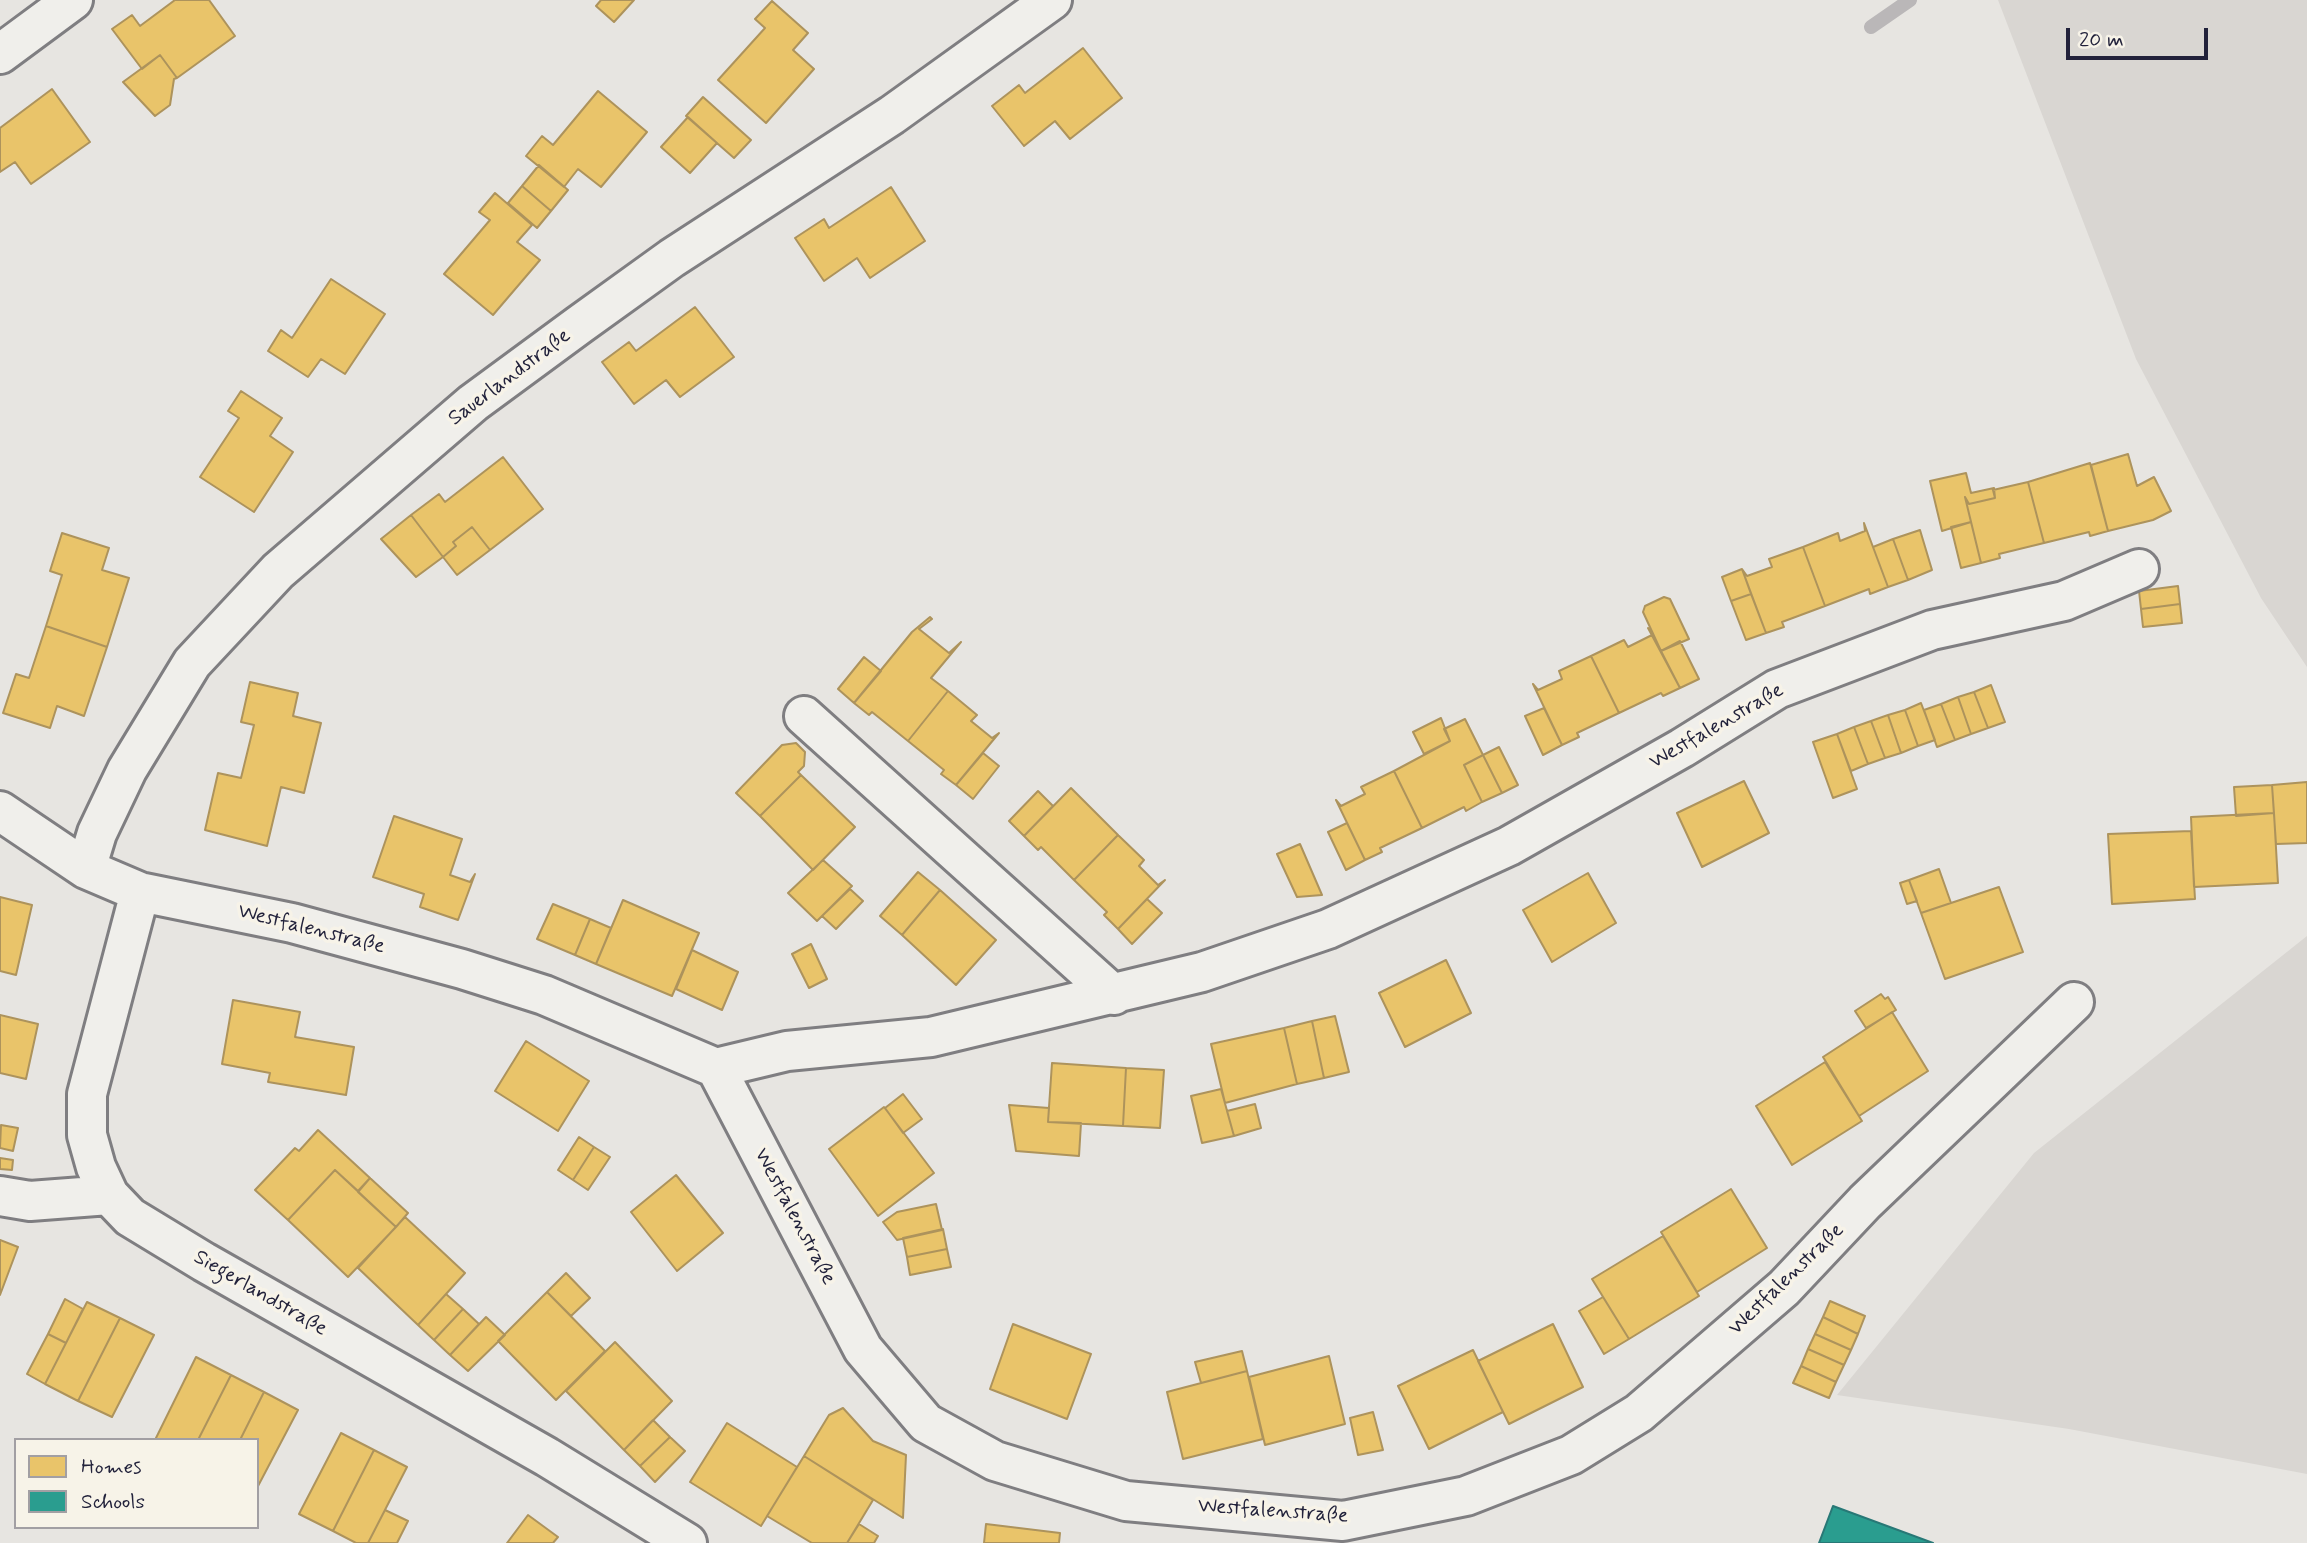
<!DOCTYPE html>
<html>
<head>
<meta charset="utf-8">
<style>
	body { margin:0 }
	#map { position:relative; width:2307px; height:1543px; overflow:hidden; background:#e7e5e1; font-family:Mynerve,sans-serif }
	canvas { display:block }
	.legend { position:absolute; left:14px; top:1438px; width:245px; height:91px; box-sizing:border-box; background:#f7f3e8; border:2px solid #a29fa3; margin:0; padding:9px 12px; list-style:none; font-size:21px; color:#22223b }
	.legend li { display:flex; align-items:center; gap:14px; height:35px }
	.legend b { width:35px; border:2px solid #a29fa3 }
	.scale { position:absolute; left:2066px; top:28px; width:142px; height:32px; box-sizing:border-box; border:4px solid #22223b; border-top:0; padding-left:9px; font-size:21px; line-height:24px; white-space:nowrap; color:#22223b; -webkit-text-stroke:5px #f7f3e8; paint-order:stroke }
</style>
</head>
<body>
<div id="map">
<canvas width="2307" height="1543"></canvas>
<ul class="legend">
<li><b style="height:19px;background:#e9c46a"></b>Homes</li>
<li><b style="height:19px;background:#2a9d8f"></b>Schools</li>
</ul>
<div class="scale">20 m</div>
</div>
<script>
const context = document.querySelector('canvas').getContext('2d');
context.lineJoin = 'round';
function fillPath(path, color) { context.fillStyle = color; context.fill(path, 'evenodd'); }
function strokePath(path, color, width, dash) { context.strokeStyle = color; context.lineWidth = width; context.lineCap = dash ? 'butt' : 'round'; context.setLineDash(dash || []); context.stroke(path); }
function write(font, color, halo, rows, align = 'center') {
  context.font = font + ' Mynerve,sans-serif'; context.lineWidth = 7; context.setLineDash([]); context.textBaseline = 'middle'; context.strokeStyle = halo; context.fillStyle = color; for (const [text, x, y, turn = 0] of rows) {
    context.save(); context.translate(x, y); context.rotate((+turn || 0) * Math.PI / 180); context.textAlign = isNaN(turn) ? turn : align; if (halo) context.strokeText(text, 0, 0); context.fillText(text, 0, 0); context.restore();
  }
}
const green = new Path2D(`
	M1998,0h309v667l-46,-69 -125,-239z
	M2307,936v538l-238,-45 -232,-34 197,-242z`);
const homes = new Path2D(`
	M175,0h34l26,36 -58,42 -17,-23 -18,14 -30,-40 20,-14 8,11z
	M601,0h33l-20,22 -18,-16z
	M772,1l36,32 -15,17 21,19 -48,54 -48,-43 47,-52 -10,-9z
	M1083,48l39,50 -52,41 -15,-18 -31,25 -32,-40 27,-21 6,8z
	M160,55l17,23 -3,1 -4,26 -15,11 -32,-34z
	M52,89l38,53 -59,42 -16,-22 -15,10v-44z
	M598,91l49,41 -46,55 -23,-18 -14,18 -38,-31 16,-20 11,9z
	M703,97l48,43 -17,18 -48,-42z
	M688,117l29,26 -27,30 -29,-26z
	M539,165l29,25 -17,21 -29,-25z
	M522,186l29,25 -14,17 -29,-25z
	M891,187l34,54 -55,37 -13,-20 -33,23 -29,-43 29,-19 5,9z
	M495,193l37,32 -15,17 23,18 -47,55 -49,-41 46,-54 -11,-8z
	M331,279l54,35 -40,60 -24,-15 -13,18 -40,-26 13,-21 11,8z
	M695,307l39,50 -54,40 -14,-17 -32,24 -32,-42 27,-20 7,9z
	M241,391l41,27 -12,18 23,16 -39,60 -54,-35 39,-59 -11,-7z
	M2128,454l9,32 17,-9 17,34 -18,9 -45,11 -17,-66z
	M503,457l40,52 -53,41 -18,-23 -19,15 3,4 -13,11 -32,-42 28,-21 6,8z
	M2090,463l18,68 -18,5 -1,-4 -45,11 -16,-61z
	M1966,473l5,20 23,-5 1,10 -26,6 -4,-7 6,25 -29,9 -12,-50z
	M2028,482l16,61 -45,11 1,4 -19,5 -16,-66 4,7 26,-6 -2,-8z
	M411,515l32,42 -27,20 -35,-38z
	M1971,522l10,41 -20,5 -10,-41z
	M1864,523l24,64 -18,7 -1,-5 -44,17 -22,-59 35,-14 2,8 25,-10z
	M472,527l18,23 -33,25 -14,-18 13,-11 -3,-4z
	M1920,530l12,40 -24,10 -15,-41z
	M62,533l47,15 -7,22 27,8 -22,69 -61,-21 16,-51 -12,-4z
	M1893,539l15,41 -20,7 -15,-40z
	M1803,547l22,59 -43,16 2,5 -18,6 -24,-64 5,7 25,-9 -3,-8z
	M1742,569l9,25 -20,7 -9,-24z
	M2178,586l2,18 -39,5 -2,-18z
	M1751,594l15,39 -20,7 -15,-39z
	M1664,597l6,2 19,40 -28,12 -18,-39 2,-6z
	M2180,604l2,19 -39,4 -2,-18z
	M930,617l2,2 -13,10 30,24 12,-11 -30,36 17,13 -40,50 -36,-29 -3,3 -15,-12 58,-71z
	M46,626l61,21 -23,69 -27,-10 -7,22 -47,-15 13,-39 13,4z
	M1648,628l32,60 -17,8 -2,-3 -42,20 -28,-57 33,-16 4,7 24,-12z
	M1680,641l19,38 -19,9 -19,-37z
	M1591,656l28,57 -42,20 2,4 -17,8 -29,-61 5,6 24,-11 -3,-8z
	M864,657l17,14 -27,32 -16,-14z
	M250,682l48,11 -5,23 28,7 -17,70 -23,-6 -14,59 -62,-16 13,-57 23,5 13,-53 -13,-3z
	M1991,685l14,37 -17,6 -14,-36z
	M948,691l29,24 -6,6 21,17 7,-5 -43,52 -15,-11 3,-4 -36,-29z
	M1974,692l14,36 -17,6 -13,-37z
	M1958,697l13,37 -16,6 -14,-36z
	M1921,703l14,37 -17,6 -13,-36z
	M1941,704l14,36 -18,7 -13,-37z
	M1544,708l18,37 -19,10 -18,-39z
	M1905,710l13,36 -17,7 -13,-38z
	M1888,715l13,38 -16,5 -14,-37z
	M1441,718l9,23 -26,13 -11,-22z
	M1465,719l18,36 -19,10 18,37 -16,9 -2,-4 -42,21 -28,-57 56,-30 -6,-12z
	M1871,721l14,37 -17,6 -14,-37z
	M1854,727l14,37 -17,7 -14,-37z
	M1837,734l20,55 -24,9 -20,-56z
	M796,743l9,9 -1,14 -6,6 3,3 -41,41 -24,-23 46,-48z
	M1499,747l19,38 -16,8 -19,-38z
	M983,753l16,13 -26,33 -17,-14z
	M1483,755l19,38 -20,9 -18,-37z
	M1394,771l28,57 -42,20 2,4 -17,8 -29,-60 5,6 24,-12 -4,-7z
	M801,775l54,52 -42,43 -53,-54z
	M1744,781l25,52 -67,34 -25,-54z
	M2307,782v61l-31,1 -4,-59z
	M2272,785l2,28 -38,3 -2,-29z
	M1071,788l47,47 -44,45 -33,-33 -3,3 -14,-14z
	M1038,791l15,15 -29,30 -15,-15z
	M2274,813l4,70 -84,4 -3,-70z
	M394,816l68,23 -12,36 20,7 5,-8 -17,46 -38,-13 4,-13 -51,-17z
	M1347,823l18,37 -19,10 -18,-38z
	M2191,831l4,68 -83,5 -4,-70z
	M1118,835l26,25 -5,6 19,19 7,-5 -47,49 -14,-14 3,-3 -33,-32z
	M1300,844l22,51 -25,2 -20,-43z
	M823,860l29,26 -35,35 -29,-28z
	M1939,869l12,34 -30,10 -12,-33z
	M918,872l22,18 -38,45 -22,-19z
	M1588,873l28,50 -64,39 -29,-52z
	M1909,880l8,21 -10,3 -7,-21z
	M1999,887l24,65 -78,27 -24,-66z
	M850,889l13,12 -27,28 -14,-13z
	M940,890l56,50 -40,45 -54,-50z
	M0,897l32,8 -16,70 -16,-4z
	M1147,899l15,14 -30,31 -14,-15z
	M623,900l76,33 -27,63 -76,-32z
	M553,904l37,15 -15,36 -38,-16z
	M590,919l21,9 -15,36 -21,-9z
	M811,944l16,35 -18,9 -17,-34z
	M692,950l46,22 -16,38 -46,-21z
	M1446,960l25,53 -66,34 -26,-54z
	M1881,994l4,5 3,-2 8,13 -30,18 -11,-17z
	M233,1000l67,12 -5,25 59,10 -8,48 -78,-13 2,-9 -48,-9z
	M1892,1012l36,59 -69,45 -36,-59z
	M0,1015l38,9 -12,55 -26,-6z
	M1335,1016l14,56 -25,6 -12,-57z
	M1312,1021l12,57 -27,6 -13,-56z
	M1284,1028l13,56 -72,19 -14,-59z
	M526,1041l63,40 -31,50 -63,-40z
	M1825,1062l37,59 -70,44 -36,-59z
	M1052,1063l74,5 -3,58 -75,-4z
	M1126,1068l38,2 -4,58 -37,-2z
	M1221,1089l13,47 -32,7 -11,-47z
	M903,1094l19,25 -19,14 -18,-25z
	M1255,1104l6,24 -27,8 -7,-25z
	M1009,1105l40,3 -1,14 33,1 -2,33 -63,-5z
	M884,1107l50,66 -56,43 -49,-67z
	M1,1125l17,3 -5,23 -13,-3z
	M318,1130l52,48 -12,13 -23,-21 -47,50 -33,-30 40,-42 4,3z
	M579,1137l15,10 -21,33 -15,-10z
	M594,1147l16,10 -22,33 -15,-10z
	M0,1158l13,2 -1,10 -12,-1z
	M335,1170l61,57 -48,50 -60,-57z
	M676,1175l47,58 -46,38 -46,-59z
	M370,1178l38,35 -12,14 -38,-35z
	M1731,1189l36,59 -70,44 -36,-60z
	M936,1204l6,26 -45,10 -14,-18 14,-10z
	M405,1217l60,56 -47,52 -60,-57z
	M943,1229l4,20 -40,8 -4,-19z
	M1663,1236l36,60 -70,43 -37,-60z
	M0,1240l18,7 -18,48z
	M947,1249l4,18 -41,8 -3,-18z
	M566,1273l24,25 -19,18 -24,-24z
	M547,1292l58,59 -49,49 -58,-59z
	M446,1294l17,15 -29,31 -16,-15z
	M1603,1297l26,42 -25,15 -25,-43z
	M65,1299l18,10 -17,34 -18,-9z
	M1830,1301l35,15 -7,18 -35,-17z
	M87,1302l33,16 -42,83 -33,-17z
	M463,1309l16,15 -29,31 -16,-15z
	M486,1317l19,18 -37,36 -18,-16z
	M1823,1317l35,17 -7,16 -36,-16z
	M120,1318l34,17 -42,82 -34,-16z
	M1013,1324l78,30 -24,65 -77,-30z
	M1553,1324l30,63 -74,37 -31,-63z
	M48,1334l18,9 -21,41 -18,-10z
	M1815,1334l36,16 -7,15 -36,-16z
	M615,1342l57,59 -48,49 -58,-59z
	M1808,1349l36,16 -8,17 -35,-16z
	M1473,1350l30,62 -74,37 -31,-63z
	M1242,1351l5,20 -46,12 -6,-21z
	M1329,1356l16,68 -80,21 -16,-68z
	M196,1357l35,18 -33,65h-43z
	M1801,1366l35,16 -7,16 -36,-15z
	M1247,1371l16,68 -80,20 -16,-67z
	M231,1375l33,17 -24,48h-42z
	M264,1392l34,18 -41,78v-48h-17z
	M843,1408l30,33 33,14 -3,63 -99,-62 25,-41z
	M1373,1412l10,38 -25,5 -8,-37z
	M653,1420l17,17 -30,29 -16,-16z
	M727,1423l70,44 -36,59 -71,-44z
	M341,1433l33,17 -41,81 -34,-17z
	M670,1437l15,14 -30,31 -15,-16z
	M374,1450l33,17 -39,76h-12l-23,-12z
	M804,1456l69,44 -26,43h-35l-45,-27z
	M385,1510l23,11 -11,22h-29z
	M528,1515l30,22 -5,6h-46z
	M859,1524l19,12 -4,7h-27z
	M986,1524l74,9 -1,10h-75z`);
const schools = new Path2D(`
	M1833,1506l100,37h-114z`);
const stream = new Path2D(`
	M1871,27l39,-27`);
const street = new Path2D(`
	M0,54l73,-54
	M804,716l310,279
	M0,811l86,58 54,23 152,31 170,46 82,26 172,73 147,281 63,74 69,38 131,40 217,20 123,-25 105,-41 68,-42 145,-125 81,-86 209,-200
	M86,869l11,-36 30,-63 65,-107 86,-92 195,-168 106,-78 93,-67 220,-143 160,-115
	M140,892l-53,202v41l9,32 13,28 21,22 74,45 343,195 140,86
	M716,1068l71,-17 144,-14 271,-65 126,-43 181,-83 173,-98 95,-59 155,-59 132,-29 75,-32
	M0,1196l30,5 79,-6`);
const streetNames = [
	["Sauerlandstraße",510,378,-37],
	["Westfalenstraße",1717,727,-30],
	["Westfalenstraße",311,930,14],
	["Westfalenstraße",794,1217,62],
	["Westfalenstraße",1787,1280,-44],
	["Siegerlandstraße",260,1294,30],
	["Westfalenstraße",1273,1512,4]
];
fillPath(green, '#d9d6d2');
fillPath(homes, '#e9c46a');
strokePath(homes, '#ad935c', 2);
fillPath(schools, '#2a9d8f');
strokePath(schools, '#287876', 2);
strokePath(stream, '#bab7b8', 14);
strokePath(street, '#7f7e81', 44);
strokePath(street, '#f0efeb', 38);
write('21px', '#22223b', '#f7f3e8', streetNames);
</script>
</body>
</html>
